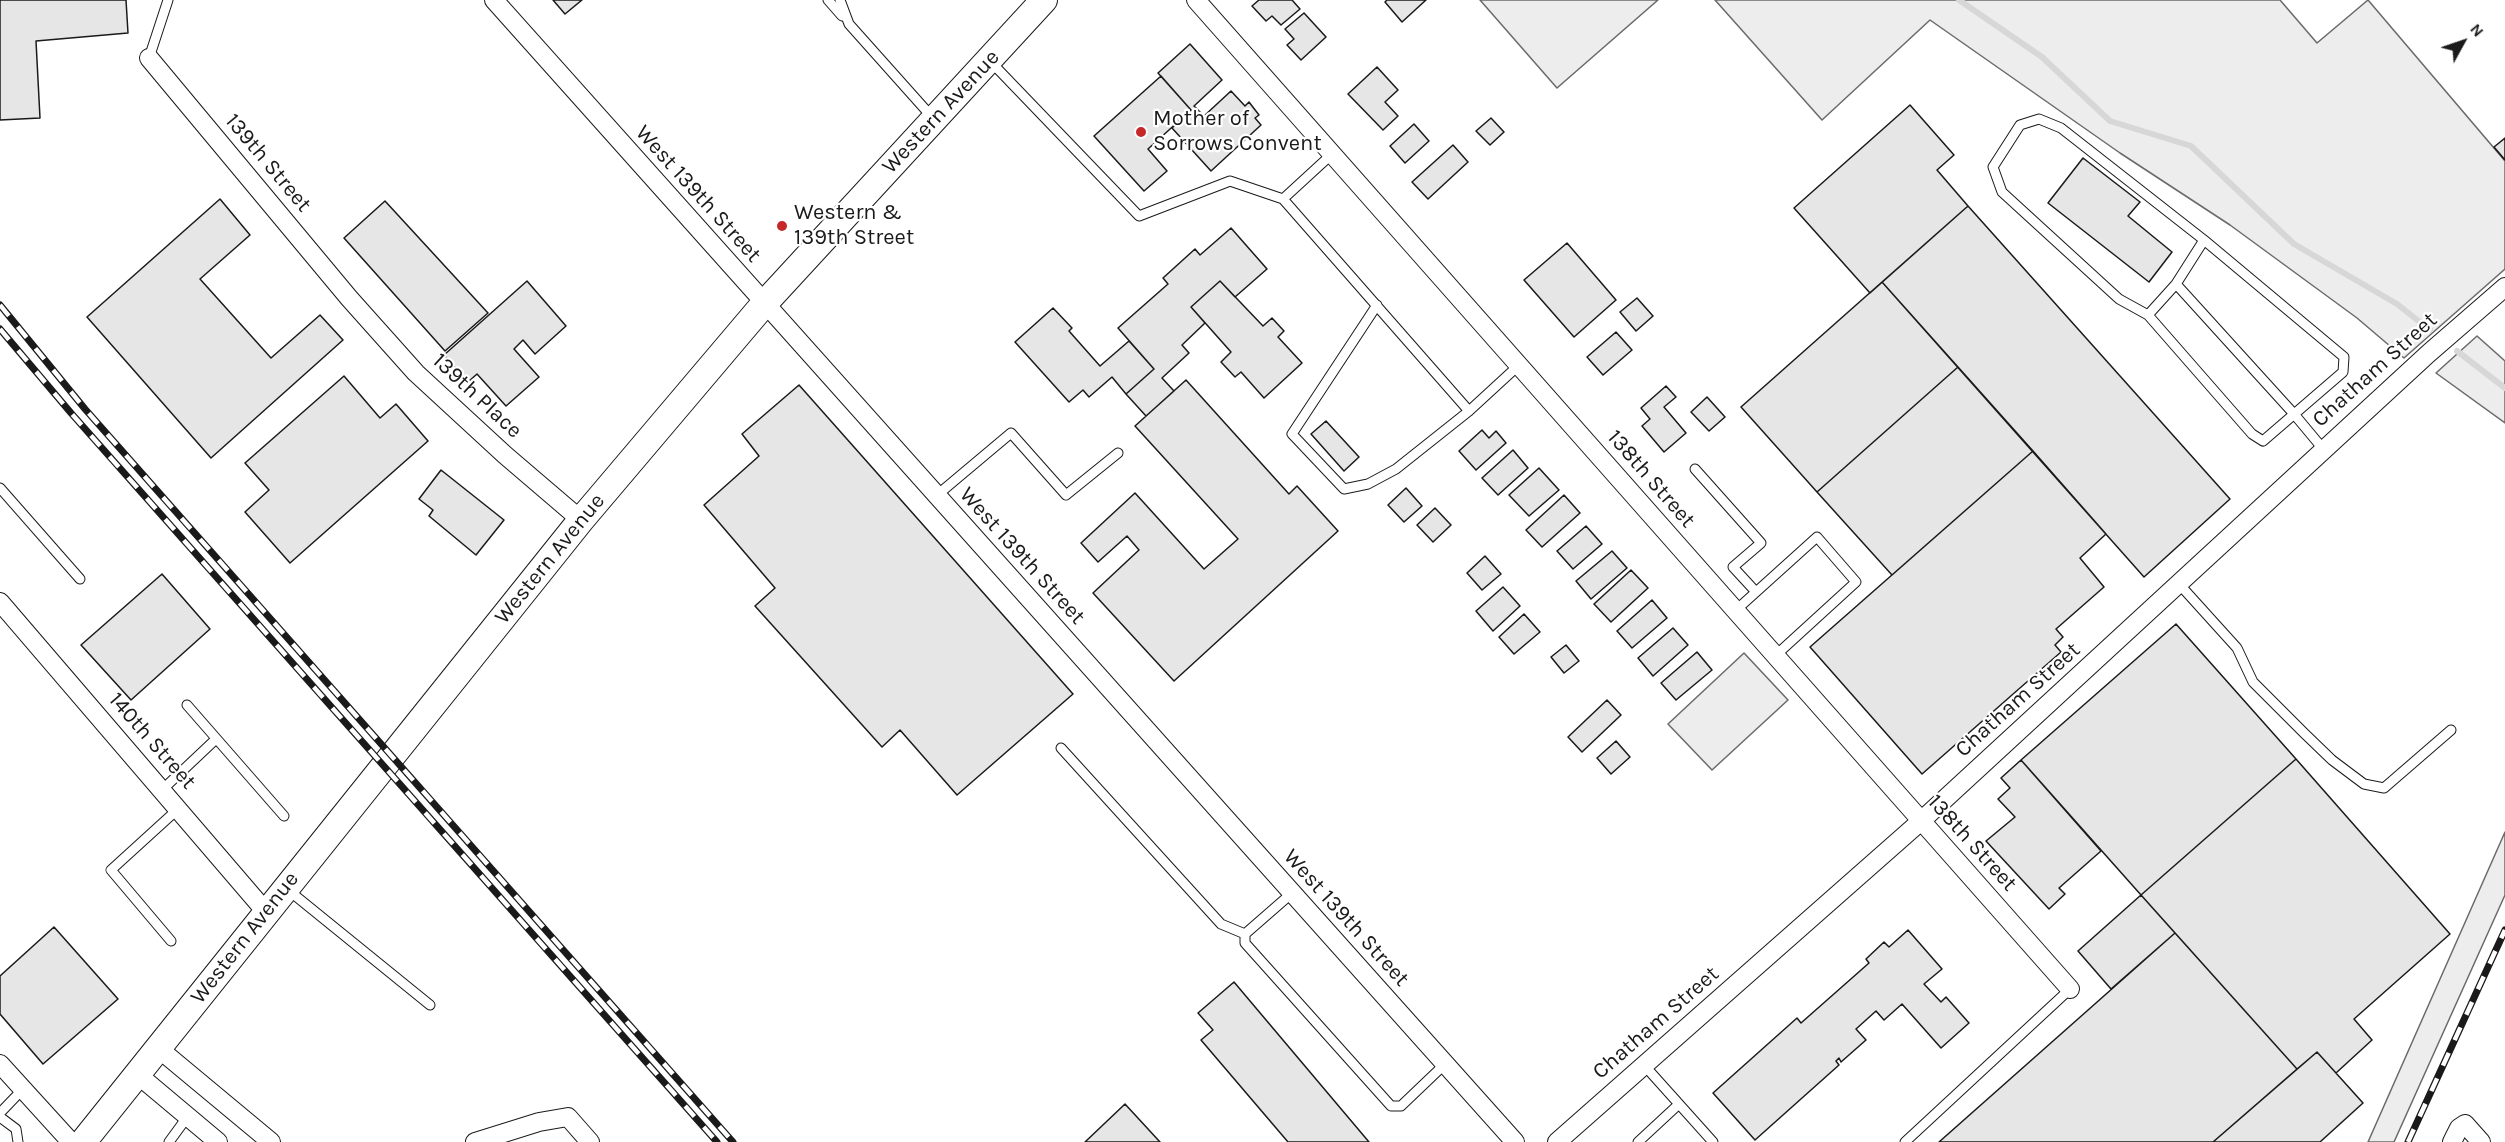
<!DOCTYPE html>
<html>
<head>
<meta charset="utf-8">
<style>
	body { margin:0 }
	#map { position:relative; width:2505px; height:1142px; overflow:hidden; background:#fff; font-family:Karla,sans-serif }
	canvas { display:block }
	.north { position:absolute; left:2433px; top:12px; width:60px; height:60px; -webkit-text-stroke:4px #fff; paint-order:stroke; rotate:50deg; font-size:16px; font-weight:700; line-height:24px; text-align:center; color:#1a1a1a }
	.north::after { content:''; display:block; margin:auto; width:21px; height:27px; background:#1a1a1a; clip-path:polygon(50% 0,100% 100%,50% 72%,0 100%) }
</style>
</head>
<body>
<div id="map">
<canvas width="2505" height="1142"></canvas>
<div class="north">N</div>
</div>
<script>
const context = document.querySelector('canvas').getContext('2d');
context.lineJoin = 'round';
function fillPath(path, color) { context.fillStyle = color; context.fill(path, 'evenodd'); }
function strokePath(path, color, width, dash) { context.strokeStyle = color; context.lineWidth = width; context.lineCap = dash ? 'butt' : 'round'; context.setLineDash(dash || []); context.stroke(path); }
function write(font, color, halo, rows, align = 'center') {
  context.font = font + ' Karla,sans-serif'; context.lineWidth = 4.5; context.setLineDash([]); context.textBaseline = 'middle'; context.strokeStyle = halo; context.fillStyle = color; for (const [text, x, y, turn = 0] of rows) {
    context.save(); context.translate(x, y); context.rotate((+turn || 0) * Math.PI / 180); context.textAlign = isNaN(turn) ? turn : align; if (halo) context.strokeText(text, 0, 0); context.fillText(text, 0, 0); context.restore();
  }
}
const built = new Path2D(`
	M1480,0h178l-101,88z
	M1715,0h565l37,43 51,-43 137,161v108l-101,89 -47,-40 -127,-93 -110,-72 -190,-133 -108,100z
	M2477,336l28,25v62l-69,-50z
	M1744,653l44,47 -76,70 -44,-46z
	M2505,832v63l-111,247h-26z`);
const stream = new Path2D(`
	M1959,0l83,57 68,64 81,25 103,98 103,60 33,26
	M2457,351l48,37`);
const building = new Path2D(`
	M0,0h126l2,33 -92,8 4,77 -40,2z
	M553,0h29l-17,14z
	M1259,0h33l8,9 -19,16 -9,-9 -6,5 -14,-15z
	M1387,0h39l-24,22 -17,-20z
	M1304,13l22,24 -25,23 -14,-15 7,-6 -9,-10z
	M1190,44l32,36 -28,26 10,10 27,-25 14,15 4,-4 10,13 -4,3 6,7 -50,46 -39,-43 19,-18 -33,-37z
	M1377,67l21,23 -13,12 13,14 -15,14 -35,-36z
	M1161,76l30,34 -43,39 19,22 -23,20 -50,-55z
	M1910,105l44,50 -17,15 31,36 -98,87 -76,-85z
	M1491,118l13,14 -14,13 -14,-14z
	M1414,124l15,17 -24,22 -15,-17z
	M2505,138v22l-11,-13z
	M1453,145l15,17 -40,37 -16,-17z
	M2083,158l57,44 -12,14 44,36 -23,30 -101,-79z
	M220,199l30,36 -50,44 71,79 49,-43 23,25 -132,118 -124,-141z
	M385,201l103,112 -43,38 -101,-113z
	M1968,206l262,293 -86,78 -262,-295z
	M1231,228l36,41 -32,28 -15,-16 -29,26 14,16 -23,22 7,8 -27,25 12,13 -28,25 -20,-22 28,-25 -36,-41 50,-44 -5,-6 32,-29 5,6z
	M1567,243l49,57 -42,37 -50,-57z
	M527,281l39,45 -31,28 -12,-14 -9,9 25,28 -33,29 -29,-32 -9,8 -24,-27z
	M1220,281l43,45 9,-8 12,13 -6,6 24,26 -38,35 -23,-26 -6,5 -14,-15 10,-10 -40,-45z
	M1882,282l76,85 -141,125 -76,-85z
	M1637,298l16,18 -17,15 -16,-19z
	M1053,308l19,20 -3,3 31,35 29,-25 25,28 -28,25 -14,-17 -23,20 -6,-7 -14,12 -54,-60z
	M1616,332l16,18 -29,25 -16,-18z
	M1958,367l75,84 -141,124 -75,-83z
	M344,376l36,42 16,-14 32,37 -138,122 -45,-51 24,-22 -24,-27z
	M1186,380l103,114 8,-8 41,45 -164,150 -81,-88 46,-43 -12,-14 -29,26 -17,-19 54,-50 69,76 34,-30 -103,-113z
	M799,385l274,309 -116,101 -57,-65 -18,17 -127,-141 20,-18 -71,-83 55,-49 -17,-22z
	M1666,386l10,11 -12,10 22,26 -22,19 -22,-26 8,-7 -9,-11z
	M1707,397l18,20 -16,14 -18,-19z
	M1326,421l33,36 -15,14 -33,-37z
	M1482,430l7,8 7,-7 10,12 -30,27 -17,-19z
	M1513,450l15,18 -30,27 -16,-17z
	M2033,451l73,83 -26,24 24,29 -48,42 7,8 -8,8 6,7 -139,122 -112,-127z
	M1539,468l20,22 -30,26 -20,-21z
	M441,470l63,50 -28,35 -47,-39 4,-6 -14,-11z
	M1406,488l16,18 -18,16 -16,-17z
	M1564,495l16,18 -38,34 -16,-17z
	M1435,508l16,17 -18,17 -16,-17z
	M1586,526l16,18 -29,25 -16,-18z
	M1612,551l15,17 -36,31 -15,-18z
	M1485,556l16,18 -19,16 -15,-17z
	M1631,570l17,18 -37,34 -17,-18z
	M162,574l48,55 -79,71 -50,-55z
	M1503,587l17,19 -27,25 -17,-20z
	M1652,600l15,18 -35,30 -15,-17z
	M1524,614l16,18 -26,22 -15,-17z
	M2176,624l120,135 -155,136 -120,-135z
	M1673,628l15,17 -35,31 -15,-18z
	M1566,645l13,16 -15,12 -13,-16z
	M1697,652l15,18 -36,30 -15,-17z
	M1607,700l14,15 -39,37 -14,-15z
	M1616,741l14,16 -19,17 -14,-16z
	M2296,759l154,175 -96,85 18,21 -36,33 -19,-21 -20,17 -156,-174z
	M2021,760l80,91 -42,37 6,6 -16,15 -63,-68 29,-24 -17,-18 12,-11 -9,-10z
	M2141,895l34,38 -64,56 -33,-38z
	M54,927l64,72 -75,65 -43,-50v-38z
	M1908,930l34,39 -18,15 17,18 5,-5 23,26 -28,25 -39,-44 -18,16 -8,-9 -20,18 10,11 -25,22 -2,-4 -3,3 3,4 -84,75 -42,-47 84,-75 4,5 68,-60 -3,-4 18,-17 5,5z
	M2175,933l122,136 -84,73h-274z
	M1234,982l135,160h-81l-87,-102 12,-10 -15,-17z
	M2317,1052l46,51 -43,39h-107z
	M1125,1104l35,38h-75z`);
const service = new Path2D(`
	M828,0l14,16
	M840,0l9,24 83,93
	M149,58l19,-58
	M991,62l148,154 91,-35 53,18 186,212
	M1283,199l49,-45
	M2176,284l-28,31 104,119 11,7 80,-69 1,-15 -140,-117 -28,44 118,130 30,36
	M1377,305l-85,129 52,55 24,-5 28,-15 73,-58 50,-46
	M2148,315l-29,-16 -117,-107 -9,-25 27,-42 19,-6 22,9 143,112
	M1695,469l66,74 -28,24 23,25
	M0,488l80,91
	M936,496l75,-63 55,62 52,-42
	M2180,585l57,63 16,34 51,51 28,27 32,24 20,4 67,-58
	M1735,611l82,-74 39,45 -81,74
	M187,705l97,111
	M1061,748l160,176 24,10
	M162,790l54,-51
	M287,889l143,116
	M1292,893l-47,41v9l146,163h10l44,-42
	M171,941l-60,-71 67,-61
	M1644,1065l69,77
	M0,1113l23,-24
	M0,1117l16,12 2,13
	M169,1142l19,-26
	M1638,1142l41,-38
	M1905,1142l165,-153`);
const minor = new Path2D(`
	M494,0l1021,1142
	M1196,0l874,989
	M149,58l200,240 67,75 89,82 76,65
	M0,602l266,310
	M158,1048l113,94
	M0,1064l71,78
	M137,1074l81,68
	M475,1142l64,-20 29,-5 22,25
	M1557,1142l364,-321 508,-468 76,-66
	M2452,1142l7,-14 6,-4 16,18`);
const secondary = new Path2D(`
	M83,1142l498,-622 183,-216 280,-304`);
const rail = new Path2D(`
	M0,305l85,104 648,733
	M0,329l71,84 646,729
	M2408,1142l97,-212`);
const markers = [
	[1141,132,6,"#c62828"],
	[782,226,6,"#c62828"]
];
const streetNames = [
	["Western Avenue",941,112,-47],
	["139th Street",268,163,50],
	["West 139th Street",698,194,48],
	["Chatham Street",2375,370,-42],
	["139th Place",477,396,43],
	["138th Street",1651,479,49],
	["West 139th Street",1022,556,48],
	["Western Avenue",550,559,-51],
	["Chatham Street",2018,700,-42],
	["140th Street",152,741,49],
	["138th Street",1972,843,48],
	["West 139th Street",1346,918,48],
	["Western Avenue",245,938,-52],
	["Chatham Street",1656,1023,-41]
];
const poiNames = [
	["Mother of",1153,119],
	["Sorrows Convent",1153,144],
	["Western &",794,213],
	["139th Street",794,238]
];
fillPath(built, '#ededed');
strokePath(built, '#6a6a6a', 1.5);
strokePath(stream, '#d7d7d7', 6);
fillPath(building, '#e6e6e6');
strokePath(building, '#1a1a1a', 1.5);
strokePath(service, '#1a1a1a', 11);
strokePath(minor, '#1a1a1a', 20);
strokePath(secondary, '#1a1a1a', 28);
strokePath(service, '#fff', 9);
strokePath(minor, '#fff', 18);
strokePath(secondary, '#fff', 26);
strokePath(rail, '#1a1a1a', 7);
strokePath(rail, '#fff', 4.5, [14]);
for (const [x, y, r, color] of markers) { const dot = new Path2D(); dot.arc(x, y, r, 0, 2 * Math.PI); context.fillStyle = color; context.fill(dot); strokePath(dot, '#fff', 2); }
write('22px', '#1a1a1a', '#fff', streetNames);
write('22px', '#1a1a1a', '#fff', poiNames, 'left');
</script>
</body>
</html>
